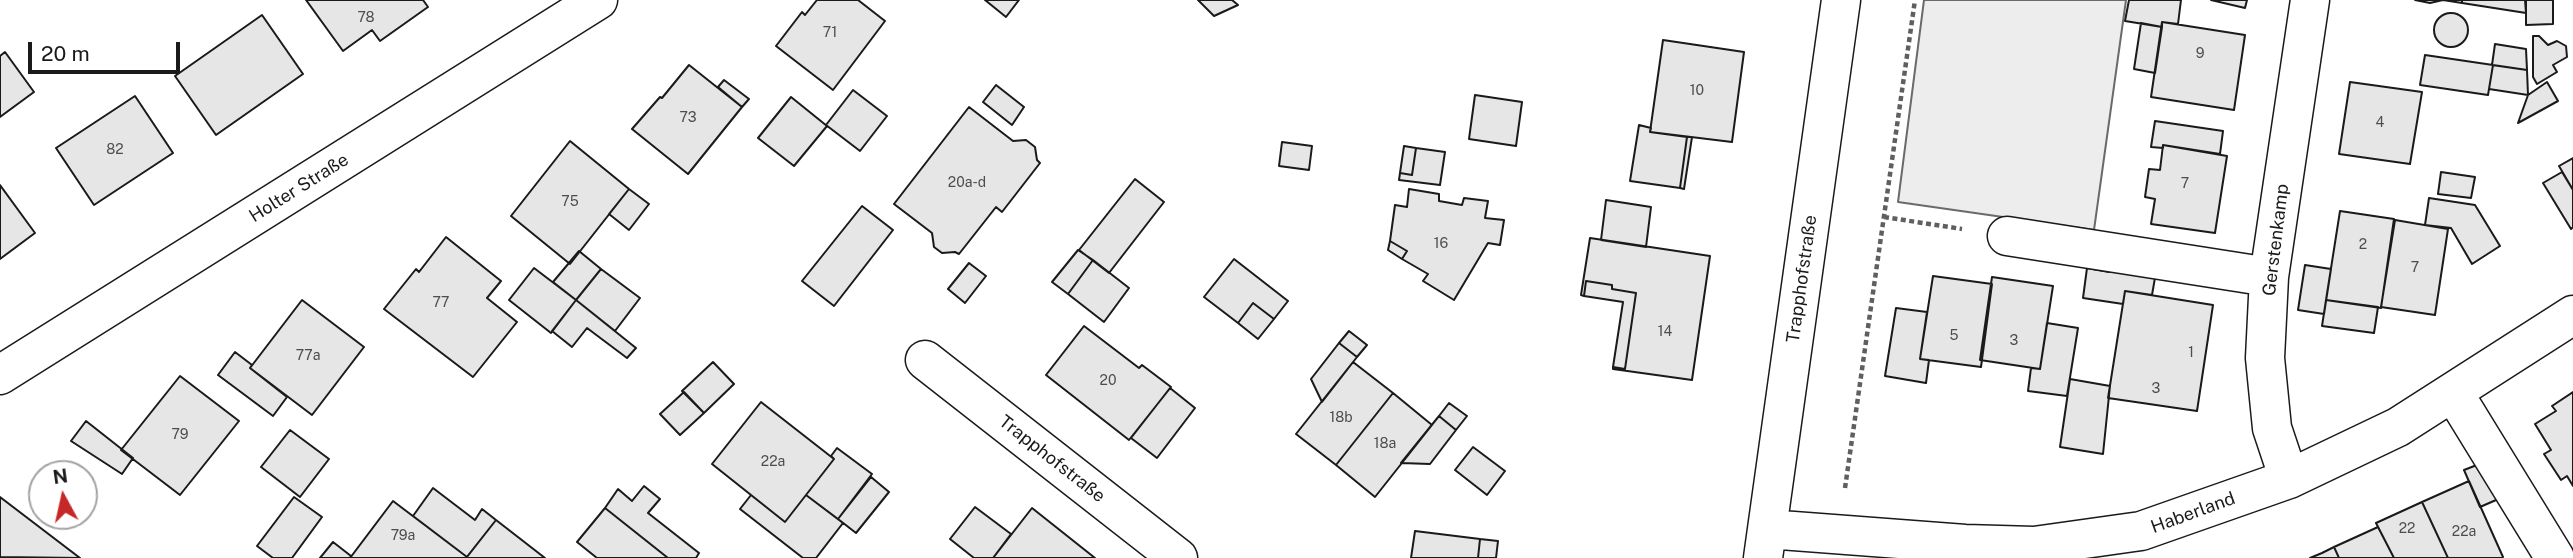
<!DOCTYPE html>
<html>
<head>
<meta charset="utf-8">
<style>
	body { margin:0 }
	#map { position:relative; width:2573px; height:558px; overflow:hidden; background:#fff; font-family:"Public Sans",sans-serif }
	canvas { display:block }
	.north { position:absolute; left:28px; top:460px; width:70px; height:70px; box-sizing:border-box; background:#fff; border:2px solid #a3a3a3; border-radius:50%; rotate:352deg; font-size:19px; font-weight:700; line-height:28px; text-align:center; color:#1a1a1a }
	.north::after { content:''; display:block; margin:auto; width:24px; height:32px; background:#c62828; clip-path:polygon(50% 0,100% 100%,50% 72%,0 100%) }
	.scale { position:absolute; left:28px; top:42px; width:152px; height:32px; box-sizing:border-box; border:4px solid #1a1a1a; border-top:0; padding-left:9px; font-size:21px; line-height:24px; white-space:nowrap; color:#1a1a1a; -webkit-text-stroke:5px #fff; paint-order:stroke }
</style>
</head>
<body>
<div id="map">
<canvas width="2573" height="558"></canvas>
<div class="north">N</div>
<div class="scale">20 m</div>
</div>
<script>
const context = document.querySelector('canvas').getContext('2d');
context.lineJoin = 'round';
function fillPath(path, color) { context.fillStyle = color; context.fill(path, 'evenodd'); }
function strokePath(path, color, width, dash) { context.strokeStyle = color; context.lineWidth = width; context.lineCap = dash ? 'butt' : 'round'; context.setLineDash(dash || []); context.stroke(path); }
function write(font, color, halo, rows, align = 'center') {
  context.font = font + ' "Public Sans",sans-serif'; context.lineWidth = 5; context.setLineDash([]); context.textBaseline = 'middle'; context.strokeStyle = halo; context.fillStyle = color; for (const [text, x, y, turn = 0] of rows) {
    context.save(); context.translate(x, y); context.rotate((+turn || 0) * Math.PI / 180); context.textAlign = isNaN(turn) ? turn : align; if (halo) context.strokeText(text, 0, 0); context.fillText(text, 0, 0); context.restore();
  }
}
const green = new Path2D(`
	M1924,0h202l-32,230 -196,-28z`);
const building = new Path2D(`
	M306,0h117l5,7 -48,34 -8,-11 -29,21z
	M817,0h41l27,21 -52,69 -57,-44 26,-34 3,3z
	M985,0h34l-13,17z
	M1198,0h34l6,5 -24,11z
	M2129,0h52l-3,24 -16,-2v5l-37,-6z
	M2211,0h36l-2,8z
	M2415,0h47v3l-19,-3 -13,3z
	M2462,0h63l1,13 -64,-10z
	M2526,0h27v24l-27,1z
	M2434 30a17 17 0 1 1 34 0a17 17 0 1 1-34 0Z
	M262,15l41,59 -87,61 -41,-59z
	M2162,22l83,13 -11,75 -83,-13z
	M2141,23l21,4 -7,46 -21,-4z
	M2533,36h6l9,9 9,-4 9,5 1,11 -14,8 4,7 -20,12 -4,-7z
	M1663,40l81,12 -12,90 -82,-10z
	M2495,44l31,5 1,21 -35,-5z
	M5,52l29,40 -34,25v-61z
	M2425,55l68,10 -5,30 -68,-10z
	M689,65l53,42 -54,67 -56,-45 28,-32 2,1z
	M2493,65l34,5 1,25 -39,-6z
	M724,80l25,19 -7,8 -24,-20z
	M2350,82l72,10 -12,72 -71,-10z
	M2547,82l11,19 -40,22 10,-28z
	M996,85l28,22 -12,18 -29,-23z
	M853,90l34,26 -27,35 -34,-26z
	M1475,95l47,7 -6,44 -47,-7z
	M135,96l38,57 -79,52 -38,-57z
	M791,97l36,29 -33,40 -36,-28z
	M969,107l44,34 13,-1 9,7 2,13 3,3 -38,49 -6,-5 -37,47 -4,-2 -13,1 -8,-6 -2,-14 -38,-29z
	M2155,121l68,10 -3,23 -57,-9v3l-12,-1z
	M1639,125l12,3 -1,4 37,5 -7,51 -50,-7z
	M1687,137h5l-8,52 -4,-1z
	M570,141l59,48 -59,75 -59,-48z
	M1282,142l30,4 -3,24 -30,-4z
	M2163,145l64,11 -12,77 -64,-9 4,-25 -10,-2 4,-28 11,1z
	M1404,146l12,2 -4,27 -12,-2z
	M1416,148l29,4 -5,33 -41,-5 1,-7 12,2z
	M2573,158v32l-14,-24z
	M2441,172l34,5 -4,21 -33,-4z
	M2562,172l11,18v37l-2,2 -28,-46z
	M1135,179l29,23 -55,71 -30,-23z
	M0,185l35,48 -35,26z
	M629,189l20,15 -20,26 -20,-16z
	M1409,189l30,5v7l23,4 2,-7 24,3 -3,17 19,2 -4,25 -12,-2 -34,57 -31,-19 5,-7 -26,-15 5,-8 -17,-10 5,-36 12,2z
	M2429,198l46,7 25,41 -28,18 -21,-36 -26,-3z
	M1606,200l45,7 -5,40 -45,-7z
	M862,206l31,24 -59,76 -32,-25z
	M2340,211l54,8 -13,89 -55,-8z
	M2395,220l53,9 -13,86 -54,-8z
	M446,237l55,44 -14,17 30,24 -44,55 -89,-68 32,-40 3,3z
	M1590,238l120,18 -18,124 -79,-11v-2l12,2 11,-76 -24,-4v-4l-26,-4 -2,15 -3,-1z
	M1390,241l17,10 -5,8 -14,-9z
	M1078,250l15,10 -25,34 -16,-12z
	M579,251l22,18 -25,31 -23,-18z
	M1234,259l54,42 -14,18 -21,-16 -15,20 -34,-26z
	M1093,260l36,28 -25,34 -36,-28z
	M969,263l17,13 -21,27 -17,-14z
	M2110,264l46,8 -4,23 -27,-4 -2,13 -40,-6 4,-30 22,4z
	M2305,265l26,4 -7,45 -26,-4z
	M534,268l42,32 -25,33 -42,-33z
	M601,269l39,29 -25,33 -39,-31z
	M1933,276l59,8 -11,83 -61,-8z
	M1992,277l61,9 -13,83 -60,-9z
	M1586,281l26,4v4l24,4 -11,76 -12,-2 10,-65 -39,-6z
	M2125,291l88,14 -16,106 -89,-13z
	M302,300l62,47 -52,68 -62,-47z
	M576,300l60,48 -9,10 -40,-30 -15,19 -20,-16z
	M2326,300l52,7 -4,26 -52,-7z
	M1253,303l21,16 -16,20 -20,-16z
	M1896,308l31,4 -7,47 9,1 -3,23 -41,-7z
	M2047,323l31,5 -11,68 -39,-5 3,-23 9,1z
	M1084,326l55,42 3,-3 29,22 -42,53 -83,-65z
	M1349,331l18,14 -10,12 -18,-14z
	M1339,343l18,14 -35,45 -11,-23z
	M235,352l17,13 -2,3 37,29 -14,19 -55,-41z
	M713,362l21,22 -30,29 -22,-22z
	M1353,362l40,31 -57,72 -40,-31z
	M180,376l59,45 -59,74 -59,-45z
	M2070,379l40,7 -7,68 -43,-7z
	M1170,388l25,20 -38,50 -26,-20z
	M684,392l20,21 -24,22 -20,-21z
	M2573,392v94l-6,-10 -6,4 -17,-26 7,-4 -16,-26 21,-13 -4,-5z
	M1393,393l39,32 -57,72 -39,-32z
	M761,402l73,57 -49,63 -73,-58z
	M1449,403l18,13 -11,14 -17,-14z
	M1439,416l17,14 -26,34 -29,-1z
	M86,421l47,37 -11,16 -51,-33z
	M290,430l39,29 -29,38 -39,-30z
	M1473,447l32,24 -18,24 -32,-25z
	M837,448l35,26 -34,45 -32,-24 28,-36 -3,-3z
	M2482,463l21,34 -23,10 -16,-37z
	M871,477l18,15 -33,41 -18,-14z
	M2469,481l34,76 -1,1h-54l-26,-56z
	M644,486l16,13 -12,14 51,40 -3,5h-28l-63,-50 13,-19 14,12z
	M433,488l42,32 7,-11 14,11 -29,37 -54,-41z
	M751,495l34,27 21,-27 37,28 -27,35h-13l-63,-49z
	M0,497l80,61 -80,-1z
	M294,497l28,20 -30,41h-19l-16,-12z
	M393,501l74,56 -1,1h-116z
	M2422,502l26,56h-54l-18,-35z
	M975,507l36,27 -18,24h-19l-24,-19z
	M605,508l63,50h-71l-20,-16z
	M1032,508l63,50h-102z
	M496,520l49,38h-79z
	M2378,527l16,31h-55l-5,-11z
	M1415,531l65,8 -2,19h-67z
	M1480,539l18,2 -2,17h-18z
	M333,542l18,14 -1,2h-30z
	M2334,547l5,11h-29l12,-5z`);
const path = new Path2D(`
	M1884,217l78,12
	M1845,488l70,-488`);
const minor = new Path2D(`
	M2007,236l262,41
	M925,360l253,198
	M0,375l598,-375
	M2453,392l102,166
	M2289,479l-17,-51 -7,-70 4,-81 41,-277
	M1767,529l198,15 69,2 107,-15 148,-52 109,-52 175,-112
	M1763,558l78,-558`);
const numberNames = [
	["78",366,18],
	["71",830,33],
	["9",2200,54],
	["10",1697,91],
	["73",688,118],
	["4",2380,123],
	["82",115,150],
	["20a-d",967,183],
	["7",2185,184],
	["75",570,202],
	["16",1441,244],
	["2",2363,245],
	["7",2415,268],
	["77",441,303],
	["14",1665,332],
	["5",1954,336],
	["3",2014,341],
	["1",2191,353],
	["77a",308,356],
	["20",1108,381],
	["3",2156,389],
	["18b",1341,418],
	["79",180,435],
	["18a",1385,444],
	["22a",773,462],
	["22",2407,529],
	["22a",2464,532],
	["79a",403,536]
];
const streetNames = [
	["Holter Straße",299,188,-32],
	["Gerstenkamp",2276,240,-83],
	["Trapphofstraße",1802,279,-82],
	["Trapphofstraße",1052,459,38],
	["Haberland",2193,513,-20]
];
fillPath(green, '#ededed');
strokePath(green, '#6a6a6a', 2);
fillPath(building, '#e6e6e6');
strokePath(building, '#1a1a1a', 2);
strokePath(minor, '#1a1a1a', 41);
strokePath(path, '#5f5f5f', 4.5, [5, 3.5]);
strokePath(minor, '#fff', 38);
write('14px', '#4d4d4d', null, numberNames);
write('18px', '#1a1a1a', '#fff', streetNames);
</script>
</body>
</html>
